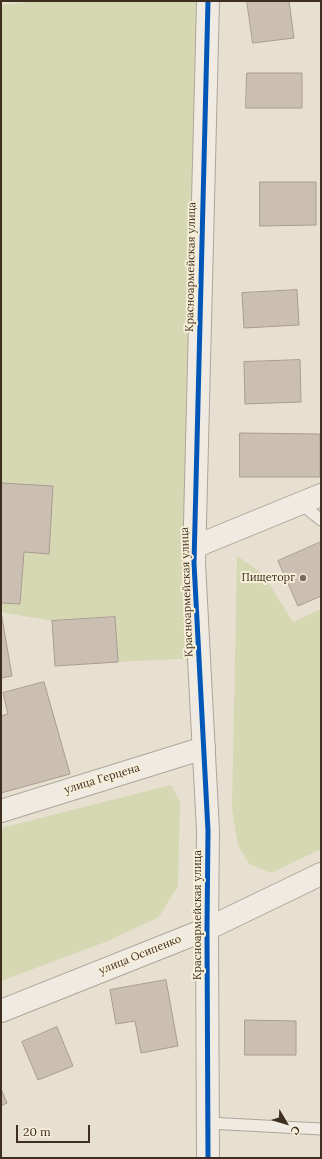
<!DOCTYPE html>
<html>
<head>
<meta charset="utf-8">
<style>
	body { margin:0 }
	#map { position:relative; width:322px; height:1159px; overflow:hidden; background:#e7e0d1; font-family:Lora,serif }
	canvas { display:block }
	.frame { position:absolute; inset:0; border:2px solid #3d2e20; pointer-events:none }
	.north { position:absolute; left:266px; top:1103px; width:40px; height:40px; -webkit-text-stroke:3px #f7eed8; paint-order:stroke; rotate:128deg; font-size:11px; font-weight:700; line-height:16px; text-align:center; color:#3d2e20 }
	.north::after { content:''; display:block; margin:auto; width:14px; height:18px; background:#3d2e20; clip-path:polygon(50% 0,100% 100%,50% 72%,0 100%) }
	.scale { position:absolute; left:16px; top:1125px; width:74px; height:18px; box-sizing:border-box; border:2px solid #3d2e20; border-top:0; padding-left:5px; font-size:12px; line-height:14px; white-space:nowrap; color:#3d2e20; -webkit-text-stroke:3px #f7eed8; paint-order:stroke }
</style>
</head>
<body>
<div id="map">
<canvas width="322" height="1159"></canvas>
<div class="frame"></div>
<div class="north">С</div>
<div class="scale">20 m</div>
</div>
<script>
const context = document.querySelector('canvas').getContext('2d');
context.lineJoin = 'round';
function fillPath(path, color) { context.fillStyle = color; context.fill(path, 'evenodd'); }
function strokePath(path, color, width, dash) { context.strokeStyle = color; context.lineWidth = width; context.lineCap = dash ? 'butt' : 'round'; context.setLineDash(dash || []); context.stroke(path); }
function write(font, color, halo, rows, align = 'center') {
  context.font = font + ' Lora,serif'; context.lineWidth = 4; context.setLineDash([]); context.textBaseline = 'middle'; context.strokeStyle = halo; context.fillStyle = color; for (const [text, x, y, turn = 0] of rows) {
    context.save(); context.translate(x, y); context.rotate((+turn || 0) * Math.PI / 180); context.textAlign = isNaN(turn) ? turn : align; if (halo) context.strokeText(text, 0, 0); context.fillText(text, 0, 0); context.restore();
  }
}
const green = new Path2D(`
	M37,1h171l-9,657 -81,4 -3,-45 -63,4 -51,-9v-607z
	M237,556l26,18 30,48 28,-13v240l-50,24 -22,-9 -11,-19 -6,-36z
	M171,785l9,17 -2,84 -19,31 -51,24 -107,40v-153z`);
const building = new Path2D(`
	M247,1h42l5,37 -41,5z
	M247,73h55v35h-56z
	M260,182h56v43l-56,1z
	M297,290l2,35 -55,3 -2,-35z
	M300,360l1,42 -56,2 -1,-42z
	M240,433l80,1v43h-80z
	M1,483l52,3 -4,68 -25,-2 -4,52 -19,-1z
	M321,542v54l-23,10 -20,-45z
	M1,612l11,64 -11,2z
	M115,617l3,45 -63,4 -3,-45z
	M44,682l26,92 -69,19v-77l7,-2 -5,-21z
	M166,980l12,66 -37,7 -6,-32 -19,3 -6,-34z
	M245,1020l51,1v34h-51z
	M57,1027l16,39 -35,14 -16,-38z
	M1,1089l6,14 -6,3z`);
const service = new Path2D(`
	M301,504l20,16
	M208,1123l113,6`);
const minor = new Path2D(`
	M194,547l127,-52
	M1,811l203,-63
	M1,1011l206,-82 114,-55`);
const tertiary = new Path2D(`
	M208,1158l-1,-229 1,-98 -14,-268 14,-562`);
const cycleway = new Path2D(`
	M208,1158l-1,-229 1,-98 -14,-268 14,-562`);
const markers = [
	[303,578,4,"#786c5e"]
];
const streetNames = [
	["Красноармейская улица",191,267,-89],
	["Красноармейская улица",187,592,-92],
	["улица Герцена",102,779,-17],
	["Красноармейская улица",198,915,-90],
	["улица Осипенко",140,955,-22]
];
const poiNames = [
	["Пищеторг",295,578]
];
fillPath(green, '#d6d7b3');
fillPath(building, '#cbbfb2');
strokePath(building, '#a89c90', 1);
strokePath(service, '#ada599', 13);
strokePath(minor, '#ada599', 24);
strokePath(tertiary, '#ada599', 24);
strokePath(service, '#efebe3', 11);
strokePath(minor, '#efebe3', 22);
strokePath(tertiary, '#efebe3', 22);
strokePath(cycleway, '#0057b8', 5);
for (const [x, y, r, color] of markers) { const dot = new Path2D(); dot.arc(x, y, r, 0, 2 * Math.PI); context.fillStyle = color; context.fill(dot); strokePath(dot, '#f7eed8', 1.5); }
write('11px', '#3d2e20', '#f7eed8', streetNames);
write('11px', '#3d2e20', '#f7eed8', poiNames, 'right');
</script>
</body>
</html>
